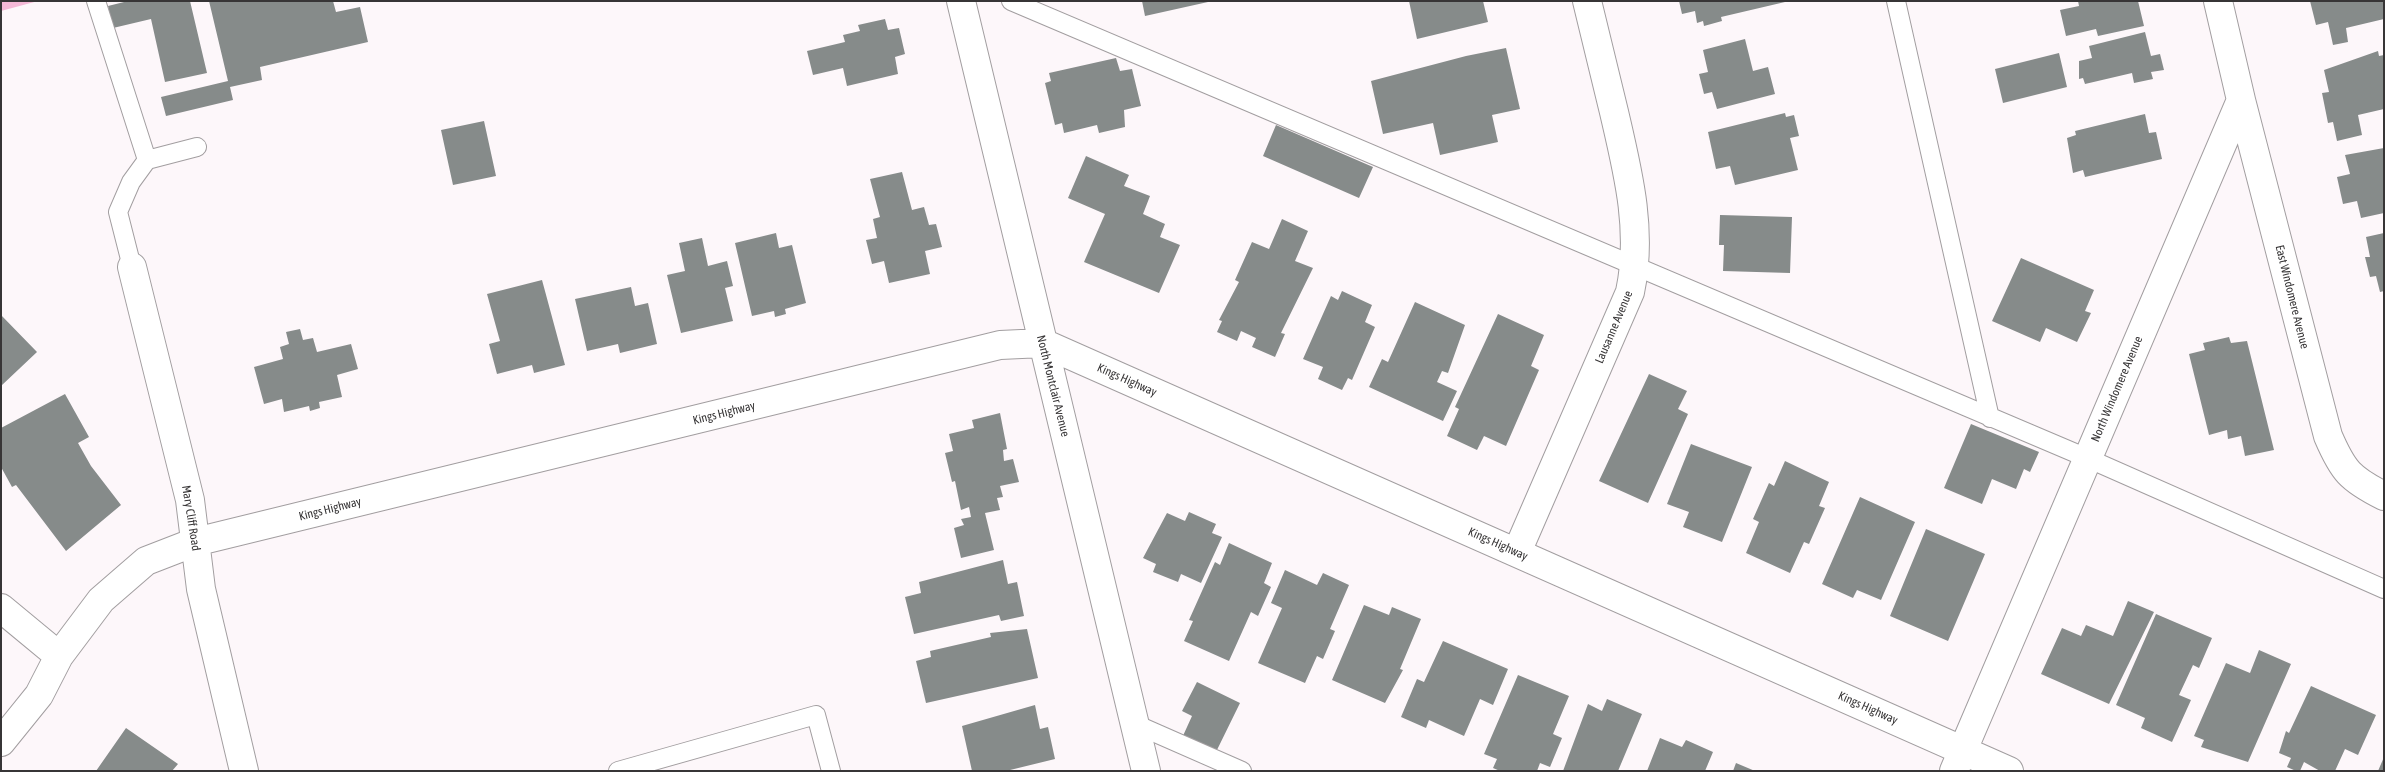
<!DOCTYPE html>
<html>
<head>
<meta charset="utf-8">
<style>
	body { margin:0 }
	#map { position:relative; width:2385px; height:772px; overflow:hidden; background:#fdf7fa; font-family:"Asap Condensed",sans-serif }
	canvas { display:block }
	.frame { position:absolute; inset:0; border:2px solid #373536; pointer-events:none }
</style>
</head>
<body>
<div id="map">
<canvas width="2385" height="772"></canvas>
<div class="frame"></div>
</div>
<script>
const context = document.querySelector('canvas').getContext('2d');
context.lineJoin = 'round';
function fillPath(path, color) { context.fillStyle = color; context.fill(path, 'evenodd'); }
function strokePath(path, color, width, dash) { context.strokeStyle = color; context.lineWidth = width; context.lineCap = dash ? 'butt' : 'round'; context.setLineDash(dash || []); context.stroke(path); }
function write(font, color, halo, rows, align = 'center') {
  context.font = font + ' "Asap Condensed",sans-serif'; context.lineWidth = 4; context.setLineDash([]); context.textBaseline = 'middle'; context.strokeStyle = halo; context.fillStyle = color; for (const [text, x, y, turn = 0] of rows) {
    context.save(); context.translate(x, y); context.rotate((+turn || 0) * Math.PI / 180); context.textAlign = isNaN(turn) ? turn : align; if (halo) context.strokeText(text, 0, 0); context.fillText(text, 0, 0); context.restore();
  }
}
const green = new Path2D(`
	M1,1h37l-37,10z`);
const building = new Path2D(`
	M128,1h62l17,72 -42,9 -14,-63 -38,9 -5,-22z
	M209,1h124l3,11 24,-5 8,35 -108,25 2,13 -32,7 3,13 -67,16 -5,-19 67,-16z
	M1142,1h66v1l-63,14z
	M1409,1h74l5,21 -71,17z
	M1679,1h106v1l-64,15 1,4 -18,5 -1,-5 -6,2 -2,-12 -13,3z
	M2078,1h60l6,25 -46,10 -2,-7 -30,7 -6,-26 19,-4z
	M2310,1h74v18l-38,9 2,14 -15,3 -5,-23 -12,3z
	M885,19l3,11 11,-2 6,26 -10,3 3,17 -51,12 -4,-18 -30,7 -6,-24 38,-9 -2,-7 17,-4 -2,-6z
	M2145,32l6,24 9,-2 4,16 -13,2 2,7 -19,4 -2,-10 -47,11 -2,-6 -4,1v-18l13,-3 -3,-12z
	M1745,39l8,32 15,-4 7,27 -58,15 -5,-17 -8,2 -5,-20 9,-2 -5,-22z
	M1506,48l14,61 -28,6 6,27 -58,13 -7,-32 -50,11 -12,-53 95,-25z
	M2378,51l1,5 5,-1v54l-26,6 4,20 -25,6 -4,-19 -5,1 -6,-30 7,-1 -5,-22z
	M2059,53l8,34 -64,16 -8,-34z
	M1116,58l4,13 12,-2 9,37 -17,4 1,17 -26,6 -2,-8 -33,8 -2,-10 -7,2 -10,-42 6,-2 -2,-8z
	M1785,113l1,4 8,-2 5,21 -9,2 8,32 -63,15 -5,-19 -14,3 -8,-37z
	M2145,114l4,19 7,-1 6,27 -77,18 -2,-7 -10,3 -6,-35 9,-3 -1,-4z
	M484,121l12,55 -43,9 -12,-55z
	M1276,125l97,42 -14,31 -96,-42z
	M2384,148v65l-23,5 -4,-17 -14,3 -6,-27 13,-3 -5,-19z
	M1086,156l43,19 -5,11 26,10 -7,18 22,10 -5,13 20,8 -21,48 -75,-31 21,-48 -37,-16z
	M902,172l10,38 12,-3 5,18 7,-1 6,23 -17,4 5,23 -41,9 -5,-22 -12,3 -6,-24 11,-2 -4,-19 7,-2 -10,-38z
	M1720,215l72,2 -2,56 -67,-2 1,-26h-5z
	M1282,219l26,12 -13,30 18,7 -32,65 4,1 -10,23 -23,-10 4,-9 -15,-7 -4,10 -20,-9 5,-11 -3,-1 20,-38 -4,-2 17,-38 17,7z
	M776,233l3,15 13,-3 14,58 -21,6 1,5 -11,3 -1,-6 -22,5 -17,-73z
	M2384,233v58l-4,1 -4,-16 -6,1 -5,-20h5l-4,-20z
	M702,238l6,28 19,-5 6,25 -8,2 8,33 -52,12 -14,-58 18,-4 -6,-28z
	M2021,258l73,32 -9,21 6,2 -14,29 -31,-14 -6,14 -48,-21z
	M542,280l23,85 -31,8 -2,-8 -35,9 -8,-30 11,-3 -13,-47z
	M631,287l4,19 13,-3 9,41 -37,9 -2,-9 -31,7 -12,-52z
	M1342,291l30,14 -7,17 10,5 -23,53 -4,-2 -6,12 -24,-11 5,-12 -20,-8 28,-63 7,4z
	M1415,302l50,23 -17,48 -6,-2 -5,11 20,9 -14,30 -74,-34 13,-28 6,3z
	M1498,314l46,21 -13,31 8,4 -33,76 -22,-10 -7,14 -30,-14 12,-27 -4,-2z
	M1,315l36,37 -36,34z
	M300,329l3,11 10,-2 4,14 34,-8 7,25 -21,6 5,22 -23,5 1,6 -10,3 -1,-5 -25,6 -2,-13 -18,5 -10,-37 29,-8 -3,-12 9,-3 -3,-12z
	M2229,337l2,6 16,-2 27,109 -29,6 -4,-20 -13,3 -1,-9 -18,5 -20,-81 16,-4 -2,-7z
	M1649,374l38,17 -9,18 10,5 -40,89 -49,-22z
	M65,394l24,43 -11,6 13,23 30,39 -55,46 -50,-66 -4,2 -11,-20v-39z
	M1000,413l7,36 -4,1 1,11 9,-2 6,23 -19,4 3,11 -6,1 3,12 -15,3 9,37 -33,8 -7,-30 10,-3 -3,-6 10,-2 -2,-10 -8,3 -6,-29 -3,1 -7,-29 8,-2 -4,-17 25,-6 -2,-8z
	M1971,424l68,28 -9,20 -6,-3 -8,20 -24,-10 -10,25 -38,-16z
	M1691,444l61,23 -30,75 -39,-15 6,-15 -22,-8z
	M1785,461l44,21 -10,24 6,2 -16,36 -5,-2 -14,31 -44,-20 13,-31 -6,-3 16,-36 5,3z
	M1860,497l55,25 -34,78 -24,-10 -4,8 -31,-14z
	M1189,512l27,12 -4,9 10,4 -21,46 -20,-9 -3,8 -25,-10 3,-8 -13,-6 24,-45 18,8z
	M1926,529l59,25 -37,87 -58,-25z
	M1229,543l43,20 -8,20 7,4 -13,29 -7,-4 -22,49 -45,-20 9,-20 -4,-1 26,-58 5,3z
	M1003,560l5,24 9,-2 7,34 -23,5 -2,-6 -85,19 -9,-37 16,-4 -2,-11z
	M1285,570l32,15 6,-12 26,12 -19,44 5,2 -12,28 -6,-3 -12,27 -47,-20 24,-55 -11,-5z
	M2128,601l26,11 -45,92 -68,-30 21,-46 19,8 5,-11 27,11z
	M1364,605l25,10 3,-8 29,12 -21,50 3,1 -18,33 -53,-23z
	M2156,614l56,24 -13,30 -6,-3 -14,30 12,5 -19,42 -31,-14 4,-10 -29,-13z
	M1027,629l11,49 -112,25 -10,-42 15,-4 -1,-6 61,-14 -1,-4z
	M1443,641l65,28 -15,36 -13,-6 -16,37 -35,-16 -3,8 -25,-11 16,-38 7,3z
	M2259,650l32,14 -43,98 -47,-15 3,-7 -10,-4 32,-73 24,10z
	M1518,675l51,21 -16,38 9,4 -12,29 -10,-4 -3,8h-37l-7,-3 4,-9 -13,-5z
	M1197,682l43,21 -25,51 -33,-16 10,-22 -10,-5z
	M2311,686l65,29 -18,40 -13,-6 -10,22h-15l-16,-9 -4,9h-4l-9,-4 4,-9 -12,-5 7,-22 3,2z
	M1607,699l35,15 -24,57h-55l25,-67 14,7z
	M1035,705l5,24 8,-2 7,32 -49,12h-34l-10,-45z
	M126,728l52,36 -6,7h-76z
	M1660,738l22,9 4,-7 27,12 -8,19h-58z
	M2384,757v14h-6z
	M1736,763l19,8h-22z`);
const service = new Path2D(`
	M96,1l51,159
	M1011,1l1076,457 297,131
	M1896,1l94,417
	M132,267l-14,-55 13,-30 16,-22 50,-13
	M1135,724l107,47
	M618,771l198,-56 15,56`);
const minor = new Path2D(`
	M961,1l185,770
	M2241,100l87,336c15,35 22,43 56,60
	M132,267l58,233 11,89 43,182
	M1517,552l113,-260c13,-61 -2,-120 -16,-180 -9,-37 -18,-74 -27,-111
	M1,608l58,48
	M1,742l38,-47 20,-39 42,-56 45,-39 49,-19 805,-197 43,-2 966,428
	M1954,771l287,-671 -23,-99`);
const streetNames = [
	["East Windomere Avenue",2292,297,76],
	["Lausanne Avenue",1614,327,-67],
	["Kings Highway",1127,380,24],
	["North Montclair Avenue",1053,386,76],
	["North Windomere Avenue",2117,389,-67],
	["Kings Highway",724,413,-14],
	["Kings Highway",330,509,-14],
	["Mary Cliff Road",191,518,81],
	["Kings Highway",1498,544,24],
	["Kings Highway",1868,708,24]
];
fillPath(green, '#f5b9d7');
fillPath(building, '#868b8a');
strokePath(service, '#a29ea0', 20);
strokePath(minor, '#a29ea0', 30);
strokePath(service, '#fff', 18);
strokePath(minor, '#fff', 28);
write('12px', '#373536', '#fff', streetNames);
</script>
</body>
</html>
